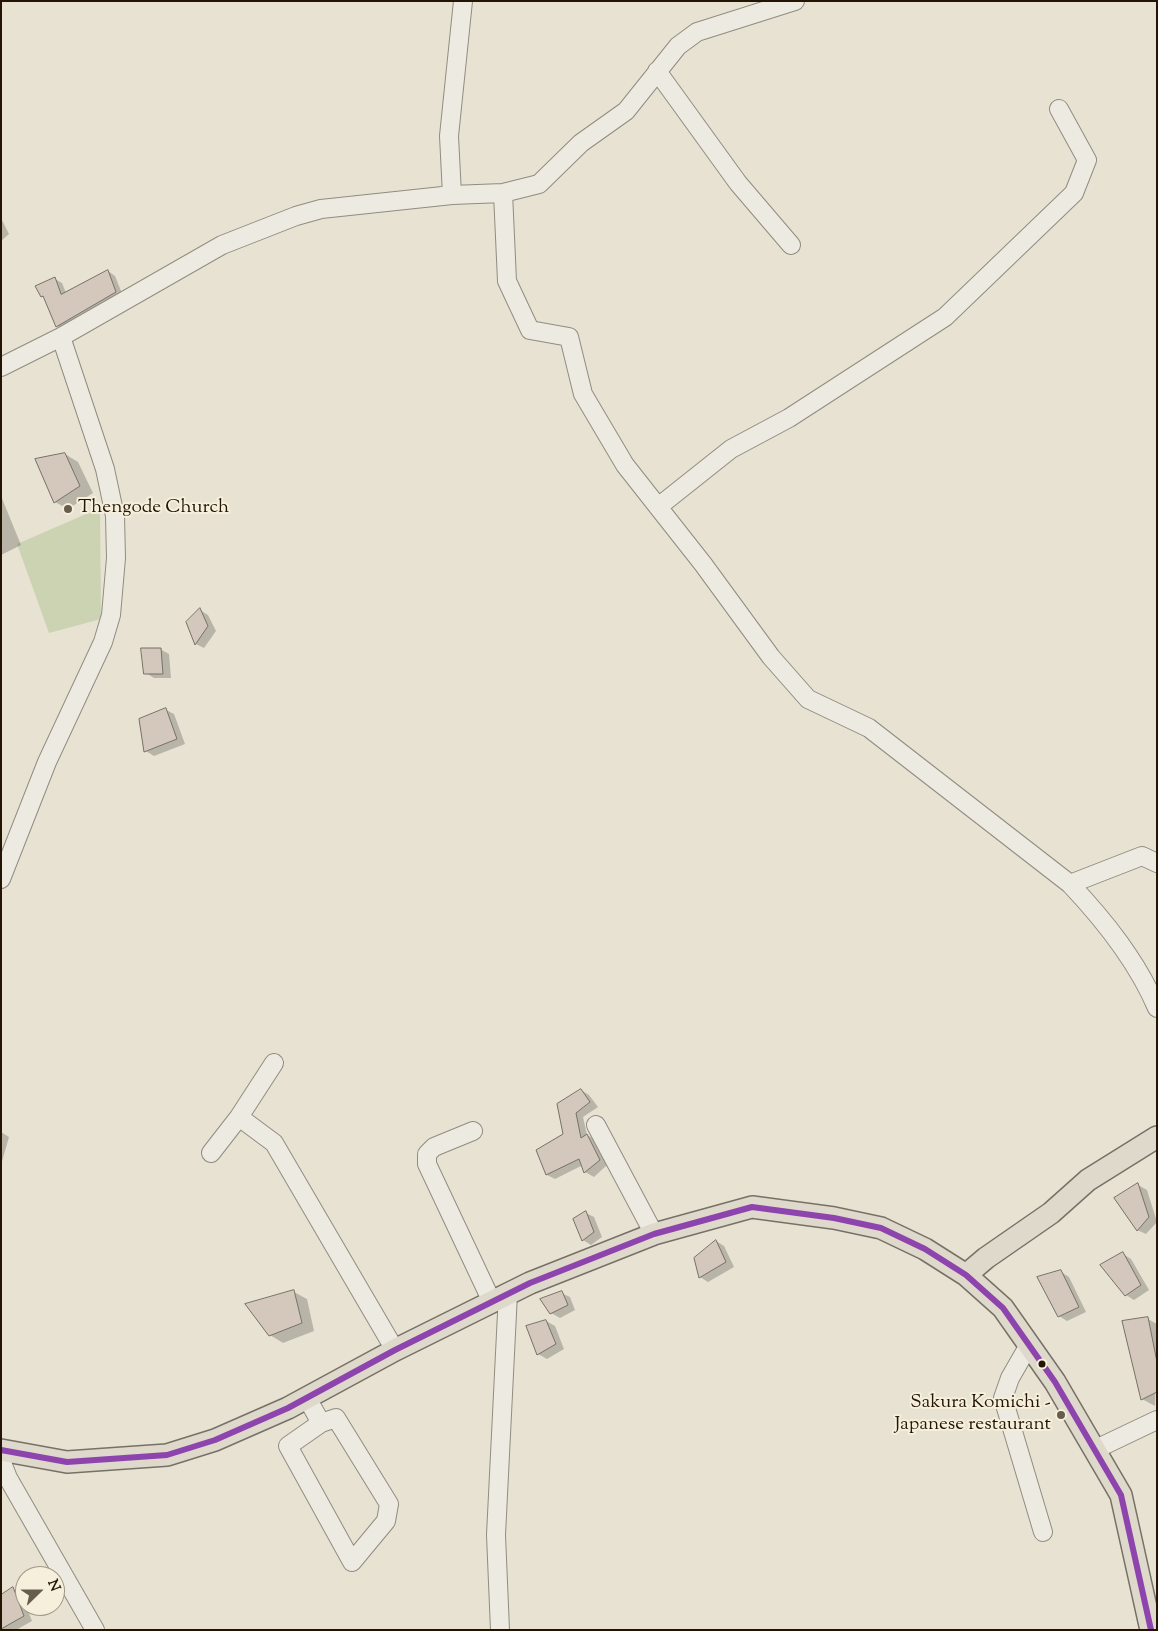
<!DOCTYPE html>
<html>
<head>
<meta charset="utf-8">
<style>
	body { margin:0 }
	#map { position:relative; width:1158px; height:1631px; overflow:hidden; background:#e7e2d1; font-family:"Sorts Mill Goudy",serif }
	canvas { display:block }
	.frame { position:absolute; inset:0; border:2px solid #231404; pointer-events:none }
	.north { position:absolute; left:15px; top:1566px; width:50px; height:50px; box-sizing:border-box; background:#f5efdc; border:1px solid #a19786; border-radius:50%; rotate:68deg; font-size:14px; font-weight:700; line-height:20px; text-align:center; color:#231404 }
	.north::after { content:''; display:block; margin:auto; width:18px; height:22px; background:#685c4c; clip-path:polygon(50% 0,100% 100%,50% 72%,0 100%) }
</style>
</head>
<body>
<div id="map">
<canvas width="1158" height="1631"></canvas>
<div class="frame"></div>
<div class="north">N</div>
</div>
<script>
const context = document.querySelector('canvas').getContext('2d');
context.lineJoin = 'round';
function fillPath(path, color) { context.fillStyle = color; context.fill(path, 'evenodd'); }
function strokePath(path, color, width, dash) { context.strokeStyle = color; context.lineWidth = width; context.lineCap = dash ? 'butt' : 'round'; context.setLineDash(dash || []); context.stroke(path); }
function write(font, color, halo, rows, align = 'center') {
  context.font = font + ' "Sorts Mill Goudy",serif'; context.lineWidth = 4; context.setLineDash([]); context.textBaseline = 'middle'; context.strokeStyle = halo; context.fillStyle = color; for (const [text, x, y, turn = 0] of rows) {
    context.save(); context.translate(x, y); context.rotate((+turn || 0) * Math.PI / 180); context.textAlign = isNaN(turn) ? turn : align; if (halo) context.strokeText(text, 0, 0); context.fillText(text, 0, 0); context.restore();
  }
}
const green = new Path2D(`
	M100,508l1,111 -52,14 -32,-89z`);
const shadow = new Path2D(`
	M1,218l8,16 -8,7z
	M108,271l7,5 8,20 -58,34 -8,-4 -12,-28 -3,-2 13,-17 7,4 4,10z
	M65,454l13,8 15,31 -25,16 -13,-7z
	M1,496l20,49 -20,10z
	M200,610l8,5 8,16 -12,17 -8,-4 -9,-21z
	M160,649l9,5 2,24h-17l-8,-5z
	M166,710l8,4 11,30 -31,12 -8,-5z
	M581,1090l8,5 9,12 -15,10 4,18 9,5 11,25 -13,12 -9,-5 -2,-7 -28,14 -8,-4 -10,-24 27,-16z
	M1,1132l8,5 -8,28z
	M1138,1185l9,5 10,32 -11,12 -9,-4z
	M586,1213l8,4 8,20 -11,8 -8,-5 -8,-20z
	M716,1241l8,5 10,21 -26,15 -8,-5z
	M1123,1254l8,5 18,31 -15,10 -8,-5z
	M1061,1272l8,5 17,35 -19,9 -8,-5z
	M294,1292l13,7 7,32 -31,12 -13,-8z
	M561,1293l9,4 5,13 -15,8 -9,-5z
	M1148,1319l9,5 -2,82 -13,-7z
	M546,1321l9,5 9,23 -17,10 -9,-5z
	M13,1589l8,4 11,28 -16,9h-15v-33z`);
const building = new Path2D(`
	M108,270l8,22 -60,35 -13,-31 -2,1 -6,-11 20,-9 6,17z
	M65,453l15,33 -26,17 -19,-44z
	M200,608l8,18 -13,19 -9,-23z
	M141,648h20l2,26h-19z
	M166,708l11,31 -33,13 -5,-33z
	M581,1089l9,13 -14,11 5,25 6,-4 13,26 -16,13 -5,-14 -33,16 -10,-25 27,-16 -6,-30z
	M1138,1183l11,34 -12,14 -23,-33z
	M586,1211l8,21 -12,9 -9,-22z
	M716,1240l10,22 -27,16 -5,-20z
	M1123,1252l18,33 -16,11 -25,-31z
	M1061,1270l18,37 -21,10 -21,-40z
	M294,1290l8,33 -33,13 -24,-32z
	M562,1291l6,14 -18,9 -10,-15z
	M1148,1317l9,45v30l-16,8 -19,-79z
	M546,1320l10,24 -19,11 -11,-29z
	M13,1587l11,29 -23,13v-34z`);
const minor = new Path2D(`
	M657,71l81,112 53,62
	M503,193l4,88 23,49 39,7 14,57 42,71 78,99 68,93 37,42 61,29 201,156c35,37 67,77 87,124
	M452,195l-3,-59 14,-135
	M1,367l60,-30 161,-92 74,-29 25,-7 131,-14 51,-2 36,-9 42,-41 45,-32 52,-65 19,-14 98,-31
	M658,507l73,-58 58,-31 156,-101 129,-124 13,-33 -28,-51
	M1,879l46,-117 56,-120 8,-27 5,-57 -1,-42 -10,-47 -44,-132
	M1070,884l72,-28 15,7
	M239,1117l35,-54
	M596,1125l58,109
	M473,1131l-39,16 -7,7v10l65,138
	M211,1153l28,-36 35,26 121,207
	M1029,1345l-19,33 -7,20 40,134
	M307,1398l14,25 15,-5 53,86 -3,17 -34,41 -64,-116 33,-23
	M1094,1450l63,-30
	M1,1460l7,18 87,152
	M500,1630l-4,-95 12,-242`);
const major = new Path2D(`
	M966,1275l20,-17 65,-45 37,-33 69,-43
	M1,1450l66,12 100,-7 48,-15 73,-32 107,-58 135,-67 124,-49 98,-27 82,11 47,10 44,21 41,26 37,33 52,74 66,113 30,135`);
const bus1 = new Path2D(`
	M1,1450l66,12 100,-7 48,-15 73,-32 107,-58 135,-67 124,-49 98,-27 82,11 47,10 44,21 41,26 37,33 52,74 66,113 30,135`);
const markers = [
	[68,509,5,"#685c4c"],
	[1042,1364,4.5,"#231404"],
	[1061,1415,5,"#685c4c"]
];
const poiNames = [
	["Thengode Church",78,509],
	["Sakura Komichi -",1051,1404,"right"],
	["Japanese restaurant",1051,1426,"right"]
];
fillPath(green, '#ccd3b3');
fillPath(shadow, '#0003');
fillPath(building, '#d4c7bc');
strokePath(building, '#767166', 1);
strokePath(minor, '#918c81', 20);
strokePath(major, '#767166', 24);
strokePath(minor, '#eceae1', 18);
strokePath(major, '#dfd9cc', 21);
strokePath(bus1, '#8e44ad', 6);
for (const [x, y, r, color] of markers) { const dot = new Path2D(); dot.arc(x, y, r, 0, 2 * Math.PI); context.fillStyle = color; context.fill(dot); strokePath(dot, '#f5efdc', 2); }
write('19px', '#231404', '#f5efdc', poiNames, 'left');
</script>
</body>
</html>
